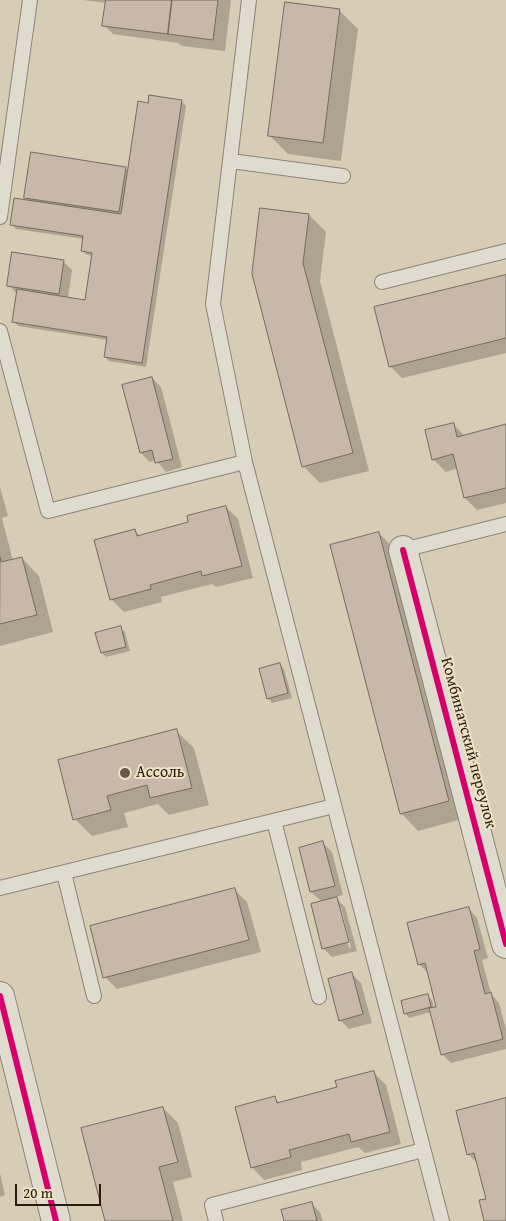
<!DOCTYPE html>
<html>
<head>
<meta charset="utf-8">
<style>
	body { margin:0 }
	#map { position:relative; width:506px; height:1221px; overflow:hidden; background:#d7cdb6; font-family:"Gentium Book Plus",serif }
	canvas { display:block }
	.scale { position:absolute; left:15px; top:1184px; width:86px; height:22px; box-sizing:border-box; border:2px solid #2b190c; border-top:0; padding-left:6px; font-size:15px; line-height:18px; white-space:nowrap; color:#2b190c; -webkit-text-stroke:4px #eee2c6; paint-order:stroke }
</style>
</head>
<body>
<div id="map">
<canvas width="506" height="1221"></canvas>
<div class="scale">20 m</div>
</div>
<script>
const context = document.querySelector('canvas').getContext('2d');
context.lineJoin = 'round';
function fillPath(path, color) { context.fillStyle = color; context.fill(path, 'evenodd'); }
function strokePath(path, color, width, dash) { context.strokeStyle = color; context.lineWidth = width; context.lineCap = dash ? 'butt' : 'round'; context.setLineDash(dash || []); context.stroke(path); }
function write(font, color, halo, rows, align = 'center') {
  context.font = font + ' "Gentium Book Plus",serif'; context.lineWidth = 4; context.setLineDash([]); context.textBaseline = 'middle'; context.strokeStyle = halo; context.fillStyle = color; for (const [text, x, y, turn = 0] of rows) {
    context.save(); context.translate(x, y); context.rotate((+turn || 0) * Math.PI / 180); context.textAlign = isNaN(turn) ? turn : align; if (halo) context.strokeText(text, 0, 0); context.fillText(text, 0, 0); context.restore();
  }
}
const shadow = new Path2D(`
	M83,0h148l-6,51 -43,-5 -4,-3 -65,-9 -9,-9 3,-22z
	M339,10l19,19 -17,132 -53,-7 -18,-18z
	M182,102l4,4 -40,261 -37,-6 -4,-4 3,-17 -90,-14 -4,-4 4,-27 -9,-10 54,-24 9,9 -4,28 18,3 7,-45 -6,-1 -5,-4 2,-12 -68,-10 -5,-5 18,-22 -4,-5 100,-29 4,4 20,-68z
	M309,215l17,17 -6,49 49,190 -49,12 -17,-17 -50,-192z
	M506,276v77l-104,25 -12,-12z
	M152,378l9,9 21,80 -16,5 -10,-12 -6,2 -9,-9z
	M453,424l12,12 41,-10v77l-29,7 -12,-12 -7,-30 -12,4 -13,-13z
	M0,487l8,29 -6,2 11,43 9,-3 17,18 14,56 -53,14z
	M226,507l12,12 15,59 -37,9 -4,-3 -51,13 1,5 -38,10 -13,-13 24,-68 5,5 50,-13z
	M379,533l17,18 70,267 -48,13 -17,-18z
	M120,628l5,4 5,19 -24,6 -4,-4z
	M280,665l4,4 8,29 -20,5 -4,-5z
	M176,731l18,17 15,57 -40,10 -11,-11 -34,9 4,14 -36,9 -17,-17z
	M323,843l9,9 11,43 -8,2 10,10 12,44 -25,6 -9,-9 -1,-46 -11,-10 -10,-43zM338,907h3l10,41h-2z
	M235,890l12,12 14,50 -144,37 -12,-12z
	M469,909l8,9 11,40 -6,2 9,34 8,9 7,26v20l-55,14 -9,-9 -11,-42 -22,6 -4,-5 22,-18 5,5 2,8 4,-1 -10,-34 -9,-9z
	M352,974l9,9 11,40 -23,6 -9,-9z
	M373,1072l13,13 15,59 -36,9 -7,-6 -57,15 1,8 -38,10 -12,-13 23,-69 5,5 58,-15z
	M506,1099v122h-21l2,-21 -10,-37 -9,-9z
	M163,1108l15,15 14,54 -19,5 10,39h-77z
	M0,1173l5,22 -5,2z
	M311,1203l9,9 3,9h-37z`);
const building = new Path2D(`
	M106,0h66l-4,34 -66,-8z
	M172,0h46l-5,40 -45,-6z
	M285,2l55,7 -17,134 -55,-7z
	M149,95l33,5 -40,263 -38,-6 3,-20 -95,-15 5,-33 68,11 7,-47 -11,-2 2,-15 -73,-11 4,-27 107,16 17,-113 10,2z
	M31,152l95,15 -7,45 -95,-14z
	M260,208l49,6 -6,49 50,190 -51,14 -50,-193z
	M12,252l52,8 -5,34 -52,-8z
	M506,275v63l-117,29 -15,-60z
	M152,377l21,82 -18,4 -3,-13 -12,3 -18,-68z
	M454,423l3,14 49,-13v64l-42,10 -11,-44 -21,6 -7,-30z
	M226,506l16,60 -40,10 -1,-5 -51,14 1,4 -41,11 -16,-60 41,-11 2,7 51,-14 -1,-6z
	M379,532l70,269 -49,13 -70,-269z
	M0,557l1,5 21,-5 15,58 -37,9z
	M121,626l5,21 -25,6 -6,-20z
	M280,663l8,30 -21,6 -8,-30z
	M177,729l15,59 -42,10 -3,-13 -40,11 4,14 -38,10 -15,-60z
	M323,841l12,45 -25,6 -11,-44z
	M235,888l14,52 -146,38 -13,-52z
	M337,897l12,45 -27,7 -11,-45z
	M469,907l11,42 -6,2 11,43 6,-2 12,47 -62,16 -12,-47 7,-1 -11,-44 -7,2 -11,-42z
	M352,972l11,42 -24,7 -11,-42z
	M428,994l3,13 -27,7 -3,-13z
	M374,1071l16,61 -39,10 -2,-8 -60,16 2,7 -40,11 -16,-61 40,-11 2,7 60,-16 -2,-6z
	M506,1098v123h-22l-5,-21 7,-1 -12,-46 -7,2 -11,-44z
	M163,1107l15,55 -19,5 14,54h-68l-24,-93z
	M312,1202l5,19h-33l-3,-11z`);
const lane = new Path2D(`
	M249,0l-36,304 32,158 197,759
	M231,161l112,15
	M0,217l30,-217
	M382,282l124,-31
	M0,331l48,180 197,-49
	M403,550l103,-26
	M274,821l45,176
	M64,873l30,123
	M0,888l334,-82
	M216,1221l-4,-16 211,-55`);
const street = new Path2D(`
	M403,550l103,394
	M0,996l56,225`);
const cycleway = new Path2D(`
	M403,550l103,394
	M0,996l56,225`);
const markers = [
	[125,773,6,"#675848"]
];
const streetNames = [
	["Комбинатский переулок",468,743,75]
];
const poiNames = [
	["Ассоль",136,773]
];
fillPath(shadow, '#0003');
fillPath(building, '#c7b8a9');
strokePath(building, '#736b5e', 1);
strokePath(lane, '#8b8375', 16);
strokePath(street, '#8b8375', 30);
strokePath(lane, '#e0dbcf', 14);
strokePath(street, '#e0dbcf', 28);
strokePath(cycleway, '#d6006c', 6);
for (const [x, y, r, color] of markers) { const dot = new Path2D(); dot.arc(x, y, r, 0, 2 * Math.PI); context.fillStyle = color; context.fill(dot); strokePath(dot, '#eee2c6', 2); }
write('16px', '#2b190c', '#eee2c6', streetNames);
write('16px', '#2b190c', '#eee2c6', poiNames, 'left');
</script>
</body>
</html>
